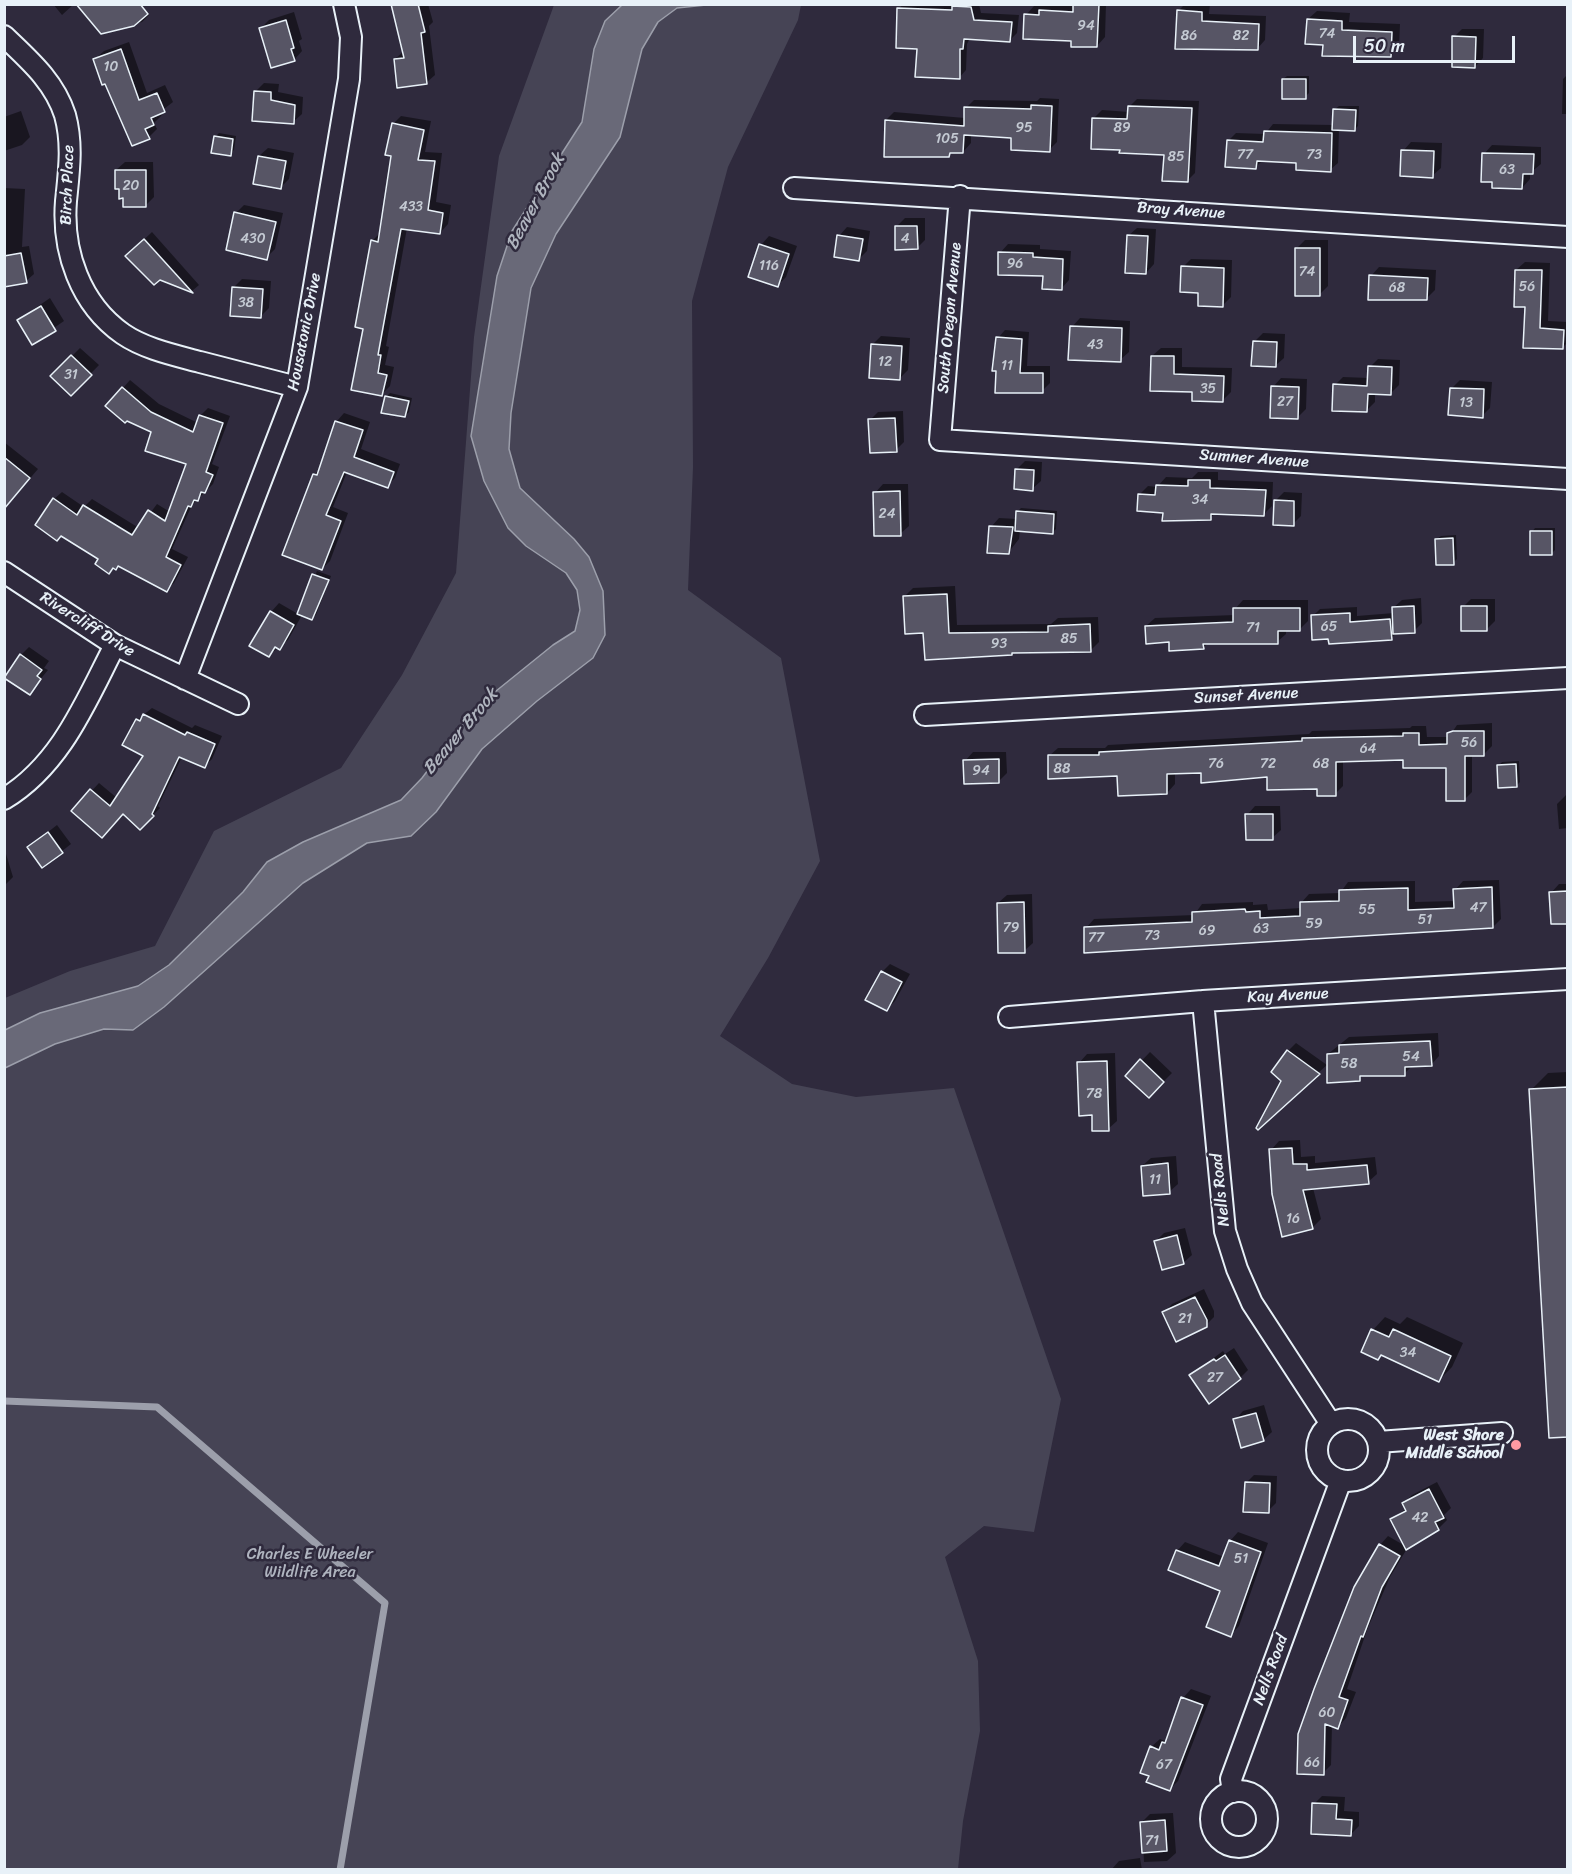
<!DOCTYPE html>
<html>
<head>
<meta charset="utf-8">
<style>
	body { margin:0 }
	#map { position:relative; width:1572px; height:1874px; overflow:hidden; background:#2f2a3d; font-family:Sriracha,sans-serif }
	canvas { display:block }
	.frame { position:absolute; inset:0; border:6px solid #e8f1f8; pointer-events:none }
	.scale { position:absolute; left:1353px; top:36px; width:162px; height:27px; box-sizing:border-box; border:3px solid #e8f1f8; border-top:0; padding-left:8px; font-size:18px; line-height:21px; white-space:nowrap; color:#e8f1f8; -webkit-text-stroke:4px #2f2a3d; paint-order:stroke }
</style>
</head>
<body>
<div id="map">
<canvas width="1572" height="1874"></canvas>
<div class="frame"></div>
<div class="scale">50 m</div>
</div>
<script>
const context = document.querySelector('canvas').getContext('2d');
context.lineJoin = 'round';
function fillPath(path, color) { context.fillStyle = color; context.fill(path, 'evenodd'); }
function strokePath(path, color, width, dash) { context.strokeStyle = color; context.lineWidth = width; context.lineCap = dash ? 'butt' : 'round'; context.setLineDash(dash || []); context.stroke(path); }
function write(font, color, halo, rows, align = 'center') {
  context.font = font + ' Sriracha,sans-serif'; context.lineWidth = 5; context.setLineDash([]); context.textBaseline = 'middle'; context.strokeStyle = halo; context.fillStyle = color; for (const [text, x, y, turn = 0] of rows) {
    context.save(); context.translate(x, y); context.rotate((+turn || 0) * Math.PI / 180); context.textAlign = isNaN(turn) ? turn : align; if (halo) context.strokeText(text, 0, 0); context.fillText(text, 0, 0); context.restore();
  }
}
const green = new Path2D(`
	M554,5h247l-3,15 -70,147 -36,134 1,166 -5,123 93,68 39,203 -52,97 -48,78 72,48 64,13 98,-9 107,311 -27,133 -50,-6 -39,31 33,104 2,70 -17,90 -5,48 -953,1v-872l65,-27 85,-25 59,-115 127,-63 61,-93 54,-102 18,-236 25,-181z`);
const water = new Path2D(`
	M622,5h84l-29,3 -19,14 -16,27 -22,88 -64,97 -25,54 -20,125 -2,36 11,39 54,51 15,18 14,34 2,44 -12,23 -56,43 -55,48 -46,63 -25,24 -44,7 -64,40 -139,124 -31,23 -29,-1 -49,15 -50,24v-38l35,-17 98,-27 31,-21 74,-73 24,-30 36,-20 98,-42 21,-22 53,-70 78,-63 22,-14 5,-21 -3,-20 -11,-17 -40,-27 -18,-18 -24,-47 -13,-45 26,-160 15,-45 70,-109 12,-73 11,-28z`);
const shadow = new Path2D(`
	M53,4h21l-12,11z
	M140,4l9,11 -7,7 -41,11z
	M393,4h35l5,18 -4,4 6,49 -9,8 -31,-24 9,-8z
	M903,4h76l2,9 38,2 -2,18 -7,7 -40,-2 -3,6 -1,26 -7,8 -41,-30 -19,-39z
	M1047,4h59l-1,33 -8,9 -24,-6 -47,-25 8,-9z
	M1185,4h25l-1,10 57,2 -1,24 -8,9 -79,-38z
	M1317,11l33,2 -1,9 51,2 -1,23 -8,9 -67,-13 -16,-24z
	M294,12l8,27 -3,2 3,10 -8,9 -33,-32 8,-8z
	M1462,29h22l-1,29 -8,9 -21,-30z
	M129,42l18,51 18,-8 8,17 -13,10 2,3 -8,8 3,6 -8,8 -54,-78 9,-8z
	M1568,74v40h-6l1,-35z
	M1287,76h22v17l-4,4 -22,-18z
	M264,83l15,1 -1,8 25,5 -1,17 -9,8 -37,-31z
	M1040,98l19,1 -2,43 -8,8 -36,-14 -42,-2v9l-8,9 -10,-1 -4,4 -63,-35 8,-8 71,6 1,-10 8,-8 63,1z
	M1137,99l62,2 -4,72 -8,8 -21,-27 -45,-5 -27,-31 8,-8 27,2v-5z
	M1339,106h20l-1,20 -3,3h-16l-1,34 -8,7 -33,-9 -34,-1 -7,7 -28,-26 8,-8 29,1 8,-10 61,1 1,-16z
	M21,111l9,26 -8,8 -18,6v-34z
	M401,116l30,5 -6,31 17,1 -6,49 15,3 -3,19 -8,9 -33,-5 -21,118 3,1 -4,18 9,2 -4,19 -9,9 -16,-68 7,-86 9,-9 11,-77 1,-31z
	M219,133l17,3 -2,14 -4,4 -15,-17z
	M1411,142l31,1 -1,25 -9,8 -29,-25z
	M1492,145l49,2v17l-11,9v6l-8,9 -38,-34z
	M268,148l26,5 -5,26 -9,9 -21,-32z
	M125,162h28l1,35 -9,9 -21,-9 -8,-27z
	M4,188l21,1 -3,58 7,-1 5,28 -8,7 -22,4z
	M244,205l39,8 -8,36 -9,9 -30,-45z
	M905,218h20v22l-8,8 -21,-21z
	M847,227l23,4 -3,20 -8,8 -20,-23z
	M1137,228l19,1 -2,35 -8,9 -18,-37z
	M152,232l47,53 -7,6 -32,-13 -26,-29z
	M769,236l28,10 -11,31 -9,9 -16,-41z
	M1305,240h23v46l-9,9 -23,-46z
	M1008,244l32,1v4l31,2 -2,29 -8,9 -17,-14 -44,-22z
	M1191,259l41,1 -1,37 -9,9 -22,-15 -17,-24z
	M1525,262l25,1 -2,58 20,1v20l-6,6 -38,-2 2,-40 -10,-36z
	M1379,267l57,3 -1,20 -8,8 -56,-22z
	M242,279l29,2 -2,27 -9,9 -27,-29z
	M50,298l14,23 -32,22 -14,-23z
	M1080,318l50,3 -1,31 -9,8 -48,-33z
	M1005,330l24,2 -2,34h23v17l-8,8h-46l2,-53z
	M1263,333l22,1 -1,24 -9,8 -21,-24z
	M881,336l29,2 -2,32 -8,8 -28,-33z
	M80,348l19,17 -28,29 -19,-18z
	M1161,348h21v19l50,1 -1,24 -8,8 -30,-10 -41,-34z
	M1378,359l22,1 -1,25 -8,8h-16v9l-9,9 -31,-26 8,-8 26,1 1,-11z
	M1281,378l26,1 -1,30 -8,8 -25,-30z
	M130,380l29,24 39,19 2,-7 8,-8 22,8 -18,48 7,3 -6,17 -21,21 -20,44 16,8 -14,26 -8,7 -66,-32 -46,-59 8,-7 22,15 8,-8 47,29 18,-24 13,8 18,-49 -35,-31 -30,-44z
	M1460,380l32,2 -2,26 -8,8 -30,-28z
	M390,393l22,5 -3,14 -4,4 -19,-19z
	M903,411l1,31 -8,8 -26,-30 8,-8z
	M344,413l26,9 -9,27 39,15 -5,14 -8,8 -40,-14 -14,35 15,6 -18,48 -8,8 -38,-15 31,-80 6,-6 16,-47z
	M4,442l34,27 -18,21 -16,3z
	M1025,461l17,1 -1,19 -9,8 -16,-19z
	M1198,472h20v8l55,2 -1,24 -8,8 -48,-1 -6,5 -46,-7 -24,-17 8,-8 9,1 9,-10 26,1z
	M883,484h25l1,42 -9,8 -25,-41z
	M1284,492l18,1 -1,23 -8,8 -18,-23z
	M1021,508l36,3 -1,18 -4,4 -32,-3 -1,9 -11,14 -17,-26 8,-9 18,1v-7z
	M1535,528h20v22l-4,4 -19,-22z
	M1456,535l1,24 -4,4 -16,-24 4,-3z
	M317,571l14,5 -15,39 -4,3 -10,-3 -14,25 -19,15 2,-43 8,-9 19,11z
	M955,586l2,39 94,-1 7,-6 40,-1 1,25 -8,8 -77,1 -2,3 -87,-22 -20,-36 8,-8z
	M1421,598l1,25 -8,8 -16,1 -7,6 -78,-22 7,-7 37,-2v9l37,-3 -1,-5 9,-8z
	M1471,599h24v22l-8,8 -24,-22z
	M1243,600h65v21l-8,8 -14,1v4l-9,8 -69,1 -5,5 -33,-7 -24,-15 9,-8 80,-3v-6z
	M29,647l20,14 -5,7 4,2 -19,23 -8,-38z
	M152,708l40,20 3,-3 27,11 -10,23 -7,7 -23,-9 -24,49 2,2 -20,20 -17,-16 -50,-1 26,-28 18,15 29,-43 -9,-35z
	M1492,723v23l-8,8h-12v38l-8,8 -17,-34 -42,-8 -62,2v26l-8,8 -16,-7 -51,-11 -66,-5 -27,1v12l-8,9 -48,-18 -70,-19 9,-8h47l3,-3 201,-11 3,-3 98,-3 2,-2h14l1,11h22l8,-12z
	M973,752h33l1,21 -8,8 -34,-20z
	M1519,761l1,21 -3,3 -18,-19 3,-4z
	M1566,795l2,33 -9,1 -2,-25z
	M1255,806h25l1,24 -9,8 -25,-23z
	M57,825l14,19 -28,22 -14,-19z
	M6,854l7,23 -9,9v-31z
	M1499,880l2,39 -8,8 -407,1 8,-9 100,-4 8,-11 51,-2v3l14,-1 1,6 33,-2v-5l8,-9 31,-1 8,-11 67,-1v21l40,-1v-11l8,-9z
	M1559,884h9v38l-17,-29z
	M1032,894l1,49 -9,8 -26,-48 9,-8z
	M890,964l20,10 -15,27 -9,9 -4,-38z
	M1438,1033l1,23 -8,9h-18l-9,9h-40l-5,5 -31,-25 21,-17z
	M1296,1043l31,22 -70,63 26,-47 5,-30z
	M1150,1052l22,21 -23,23 -22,-20z
	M1115,1053l2,68 -9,8 -15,-16 -14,-50 8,-9z
	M1568,1072v363l-37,-345 17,-17z
	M1300,1140l1,17 14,-1v7l60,-6 2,17 -9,8 -55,6 8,31 -9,9 -41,-78 8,-9z
	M1176,1156l2,28 -9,8 -27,-26 9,-8z
	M1185,1228l7,27 -9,8 -27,-22 8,-8z
	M1204,1289l10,22v6l-8,8 -42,-12 8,-9z
	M1385,1317l15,7 7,-7 56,26 -11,24 -13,13 -57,-26 -4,4 -5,-28z
	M1234,1348l14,22 -8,8 -49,-3 32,-24 2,3z
	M1264,1405l8,27 -9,8 -28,-20 8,-9z
	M1254,1475l23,1 -1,27 -8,8 -22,-28z
	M1437,1482l14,26 -7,7 3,5 -9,9 -30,18 -18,30 -23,53 -20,59 9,3 -10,26 -8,9 -6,-2 -1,40 -8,8 -24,-1 81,-227 8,-9 19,11 -15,-28 15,-11 -3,-5 8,-8z
	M1238,1532l30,11 -29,83 -8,9 -9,-45 -45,-39 8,-9 39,15 6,-16z
	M1191,1689l20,7 -33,85 -8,8 -20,-14 1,-28 9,-8 5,2 4,-4 14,-39z
	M1322,1796l23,1 -1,14 15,1v14l-9,9 -36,-31z
	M1173,1813l3,40 -9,8 -23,1 -2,-40 8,-8z
	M1140,1858l2,12h-31l8,-9z`);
const stream = new Path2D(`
	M4,1401l153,6 228,196 -45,267`);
const building = new Path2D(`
	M76,4h64l8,10 -14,12 -33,8z
	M391,4h27l7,28 -4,1 6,51 -30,4 -3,-29 10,-1z
	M1073,4h26l-2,43h-26v-6l-48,-2 1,-25 15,1v-5l34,2z
	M952,6l19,1 3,13 38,2 -2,20 -46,-3 -1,10h-3v30l-45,-2 2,-28 -21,-1 1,-40 55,2z
	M1177,10l25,2v9l57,3 -1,26 -83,-1z
	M1307,19l35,2v9l50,2 -1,25 -69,-1 1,-11 -18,-1z
	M286,20l8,28 -3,1 4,12 -24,7 -12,-40z
	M1452,36l24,1 -1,31 -23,-1z
	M121,49l18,51 18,-7 8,19 -14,6 3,7 -9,4 5,10 -18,7 -27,-62 -3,1 -9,-26z
	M1282,79h24v20h-24z
	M254,91l17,1v8l24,5 -1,19 -42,-3z
	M1031,105l21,1 -2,46 -39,-2v-12l-47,-3 -1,18h-13l-1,4h-65l1,-37 79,6v-19l67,2z
	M1128,106l64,2 -4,74 -26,-1 2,-26 -45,-2 1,-3 -29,-1 1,-31 35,1z
	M1333,109l23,1 -1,21 -23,-1z
	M392,123l32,7 -6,30 17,1 -7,49 15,3 -3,21 -39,-5 -23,126h3l-3,18 9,2 -5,21 -31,-6 12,-61 -8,-2 16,-87 7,2 13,-86 -6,-1z
	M1264,131l68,2 -1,39 -35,-2v-7l-39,-2 -1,8 -31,-2 2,-27 36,2z
	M214,136l19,3 -2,17 -20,-3z
	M1401,150l33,1 -1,27 -33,-2z
	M1482,153l52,1 -1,20h-10l-1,15 -30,-1v-6h-11z
	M258,156l28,5 -5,28 -28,-5z
	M115,170h31v37h-23v-9l-4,1v-10h-4z
	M234,212l42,10 -9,38 -41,-10z
	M895,226h22l1,23 -23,1z
	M837,235l26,4 -4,22 -25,-4z
	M1127,235l21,1 -2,38 -21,-1z
	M144,239l49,54 -33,-13 -6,5 -29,-29z
	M759,244l30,10 -11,33 -30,-10z
	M1295,248h25v48h-25z
	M998,252l35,1v4l30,2 -1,31 -20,-1 1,-13 -45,-1z
	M21,253l6,30 -23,4v-31z
	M1181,266l43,2 -1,39 -25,-1v-13l-18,-1z
	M1515,270h27l-2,58 24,2 -1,19 -40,-1 2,-41h-11z
	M1369,275l59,3 -1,22h-59z
	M232,287l31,2 -2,29 -31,-2z
	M41,306l15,25 -24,14 -15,-25z
	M1070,326l52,2 -1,34 -53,-2z
	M996,337l26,2 -2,34h23v20h-48l1,-22h-4z
	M1253,341l24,1 -1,25 -25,-1z
	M871,344l31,2 -2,34 -31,-2z
	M71,355l21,20 -21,21 -21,-20z
	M1151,356h23v18l50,2 -1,26 -31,-1v-9l-42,-1z
	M1368,366l24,1 -1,28 -23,-1 -1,18 -35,-1 1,-27 34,2z
	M1271,386l28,1 -1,32 -28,-1z
	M122,387l29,25 42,20 6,-17 24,8 -17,49 7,3 -8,18 -4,-1 -3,9 -4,-1 -3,7 -3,-1 -22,51 15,8 -14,27 -49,-26 -2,4 -3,-2 -4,6 -14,-10 3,-5 -37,-23 -4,5 -22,-16 18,-27 24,17 6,-10 49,30 16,-25 17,11 21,-57 -41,-13 6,-19 -24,-11 -2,2 -20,-17z
	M1450,388l34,1 -1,29 -35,-3z
	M385,396l24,5 -4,16 -24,-4z
	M895,418l2,34 -27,1 -2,-34z
	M335,421l28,9 -9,27 40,15 -6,16 -44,-16 -18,43 15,6 -19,49 -40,-15 31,-81 4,1z
	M4,457l26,21 -26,31z
	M1015,469l19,1 -1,21 -19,-2z
	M1188,480h22v8l56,2 -2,26 -53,-2v6l-49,1 1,-8 -26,-2 1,-17 17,1 1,-10 32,1z
	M900,491l1,45h-27l-1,-44z
	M1274,500l20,1v25l-21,-1z
	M1016,511l38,3 -1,20 -38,-3z
	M989,526l24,1 -4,27 -22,-1z
	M1530,531h22v24h-22z
	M1453,538l1,27h-18l-1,-26z
	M312,574l17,6 -17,40 -15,-6z
	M947,594l2,39 99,-1v-6l42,-2 1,28 -79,1v2l-87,5 -2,-27 -18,1 -2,-38z
	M1414,606l1,27 -22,1 -1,-27z
	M1461,606h26v25h-26z
	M1233,608h67v23h-22v13h-75l1,5 -35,2v-9l-23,2 -1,-18 88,-4z
	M270,611l24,14 -14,25 -5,-3 -6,10 -20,-11z
	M1350,613v9l40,-3 2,21 -63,4 -1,-5 -16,1 -1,-25z
	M20,654l22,16 -5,6 4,3 -11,16 -26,-17z
	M143,714l42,21 2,-3 28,12 -10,24 -26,-11 -27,57 2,2 -14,14 -17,-16 -21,24 -31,-27 19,-22 20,17 33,-50 -21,-11 14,-26 4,2z
	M1453,731h31v25h-19v45h-19v-33h-43v-8l-67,2v34h-19v-7l-50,1v-13l-66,6v-10l-34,1v20l-49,2 -1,-20 -69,3v-24h51v-3l203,-11v-3l101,-2v-3h16v12l28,-1v-11z
	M999,759v24l-35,1 -1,-24z
	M1516,764l1,23 -19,1 -1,-23z
	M1245,814h28v26h-27z
	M48,832l15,21 -21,15 -15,-21z
	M1492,887l1,41 -409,25v-26l108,-5v-10l53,-3 1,3 14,-1v7l40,-2v-14l39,-1v-11l69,-2v22l46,-2 -1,-19z
	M1568,891v33h-17l-2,-32z
	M1024,902l1,51h-27l-1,-50z
	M881,971l21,11 -15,29 -22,-11z
	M1430,1041l2,25 -27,1v9h-45v5l-33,2v-29l12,-1v-8z
	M1287,1050l33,24 -62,56 -2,-2 25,-47 -10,-9z
	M1140,1059l24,23 -15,16 -24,-22z
	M1107,1061l2,70h-17v-16l-13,1 -2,-54z
	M1568,1087v350l-19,1 -20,-349z
	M1292,1148l1,16h14v6l60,-5 2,19 -66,6 10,39 -31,8 -10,-43 -3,-45z
	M1168,1163l2,31 -27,2 -2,-30z
	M1177,1235l7,29 -22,6 -8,-29z
	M1195,1297l12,23v7l-31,15 -14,-30z
	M1371,1329l18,8 4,-8 58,27 -12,26 -58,-27 -3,5 -17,-8z
	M1225,1355l16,24 -32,25 -20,-29 25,-16 2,2z
	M1256,1413l8,28 -23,7 -8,-29z
	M1245,1482l25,1 -1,30 -26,-1z
	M1429,1489l15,29 -9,4 4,8 -33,20 -16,-31 16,-8 -4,-8z
	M1229,1540l32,12 -30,85 -25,-10 14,-36 -52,-21 8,-20 43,16z
	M1379,1544l21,12 -18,31 -19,50 -2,-1 -22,61 9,3 -10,29 -13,-5 -1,51 -27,-1 1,-40 16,-45 40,-102z
	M1181,1697l22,8 -33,86 -24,-9 3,-6 -9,-3 10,-27 9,4 3,-8 3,1z
	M1312,1803l25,1 -1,15 16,1 -1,16 -40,-2z
	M1165,1820l2,31 -25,2 -2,-31z`);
const street = new Path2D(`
	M4,36c25,24 50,45 61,79 8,29 4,57 1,86 -4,50 14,103 57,133 22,15 51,21 77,28 32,8 65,17 97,25
	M794,188l774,49
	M960,196l-20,244 628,39
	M4,572l111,73 123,59
	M185,679l112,-292 52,-308 2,-42 -7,-33
	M925,715l643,-37
	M4,799c57,-34 82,-98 111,-154
	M1203,1001l22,230 12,38 15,34 79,121
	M1009,1017l194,-16 365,-22
	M1317 1450a31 31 0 1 1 62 0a31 31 0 1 1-62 0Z
	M1378,1442l124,-9
	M1211 1819a28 28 0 1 1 56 0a28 28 0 1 1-56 0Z
	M1233,1792l-2,-13 110,-299`);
const markers = [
	[1516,1445,6,"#ff9aa2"]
];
const numberNames = [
	["94",1086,26],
	["74",1327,34],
	["86",1189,36],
	["82",1241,36],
	["10",111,67],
	["95",1024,128],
	["89",1122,128],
	["105",947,139],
	["77",1245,155],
	["73",1314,155],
	["85",1176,157],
	["63",1507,170],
	["20",131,186],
	["433",411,207],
	["430",253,239],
	["4",905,239],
	["96",1015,264],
	["116",769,266],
	["74",1307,272],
	["56",1527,287],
	["68",1397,288],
	["38",246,303],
	["43",1095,345],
	["12",885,362],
	["11",1007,366],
	["31",71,375],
	["35",1208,389],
	["27",1285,402],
	["13",1466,403],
	["34",1200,500],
	["24",887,514],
	["65",1329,627],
	["71",1253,628],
	["85",1069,639],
	["93",999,644],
	["56",1469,743],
	["64",1368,749],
	["76",1216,764],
	["72",1268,764],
	["68",1321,764],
	["88",1062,769],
	["94",981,771],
	["47",1478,908],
	["55",1367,910],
	["51",1425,920],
	["59",1314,924],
	["79",1011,928],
	["63",1261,929],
	["69",1207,931],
	["73",1152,936],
	["77",1096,938],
	["54",1411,1057],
	["58",1349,1064],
	["78",1094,1094],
	["11",1155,1180],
	["16",1293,1219],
	["21",1185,1319],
	["34",1408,1353],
	["27",1215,1378],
	["42",1420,1518],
	["51",1241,1559],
	["60",1327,1713],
	["66",1312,1763],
	["67",1164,1765],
	["71",1152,1841]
];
const streetNames = [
	["Birch Place",68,185,-88],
	["Bray Avenue",1181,211,4],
	["South Oregon Avenue",950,318,-85],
	["Housatonic Drive",305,332,-79],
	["Sumner Avenue",1254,459,4],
	["Rivercliff Drive",87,625,32],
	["Sunset Avenue",1246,696,-3],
	["Kay Avenue",1288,996,-3],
	["Nells Road",1221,1190,-96],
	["Nells Road",1271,1670,-70]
];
const poiNames = [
	["West Shore",1504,1436],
	["Middle School",1504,1454]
];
const parkNames = [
	["Charles E Wheeler",310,1555],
	["Wildlife Area",310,1573]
];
const waterNames = [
	["Beaver Brook",536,202,-62],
	["Beaver Brook",461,732,-50]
];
fillPath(green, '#464455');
fillPath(water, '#696978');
strokePath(water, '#9c9fab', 1.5);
fillPath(shadow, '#0007');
strokePath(stream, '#9c9fab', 7);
fillPath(building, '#575565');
strokePath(building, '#e8f1f8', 1.5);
strokePath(street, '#e8f1f8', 24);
strokePath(street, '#2f2a3d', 20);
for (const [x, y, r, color] of markers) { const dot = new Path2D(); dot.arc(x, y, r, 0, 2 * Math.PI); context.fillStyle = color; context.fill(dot); strokePath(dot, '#2f2a3d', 2); }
write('14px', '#c4cad3', null, numberNames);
write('16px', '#e8f1f8', '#2f2a3d', streetNames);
write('bold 16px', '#e8f1f8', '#2f2a3d', poiNames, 'right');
write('16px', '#afb4bf', '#2f2a3d', parkNames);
write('italic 18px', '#afb4be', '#2f2a3d', waterNames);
</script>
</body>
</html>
